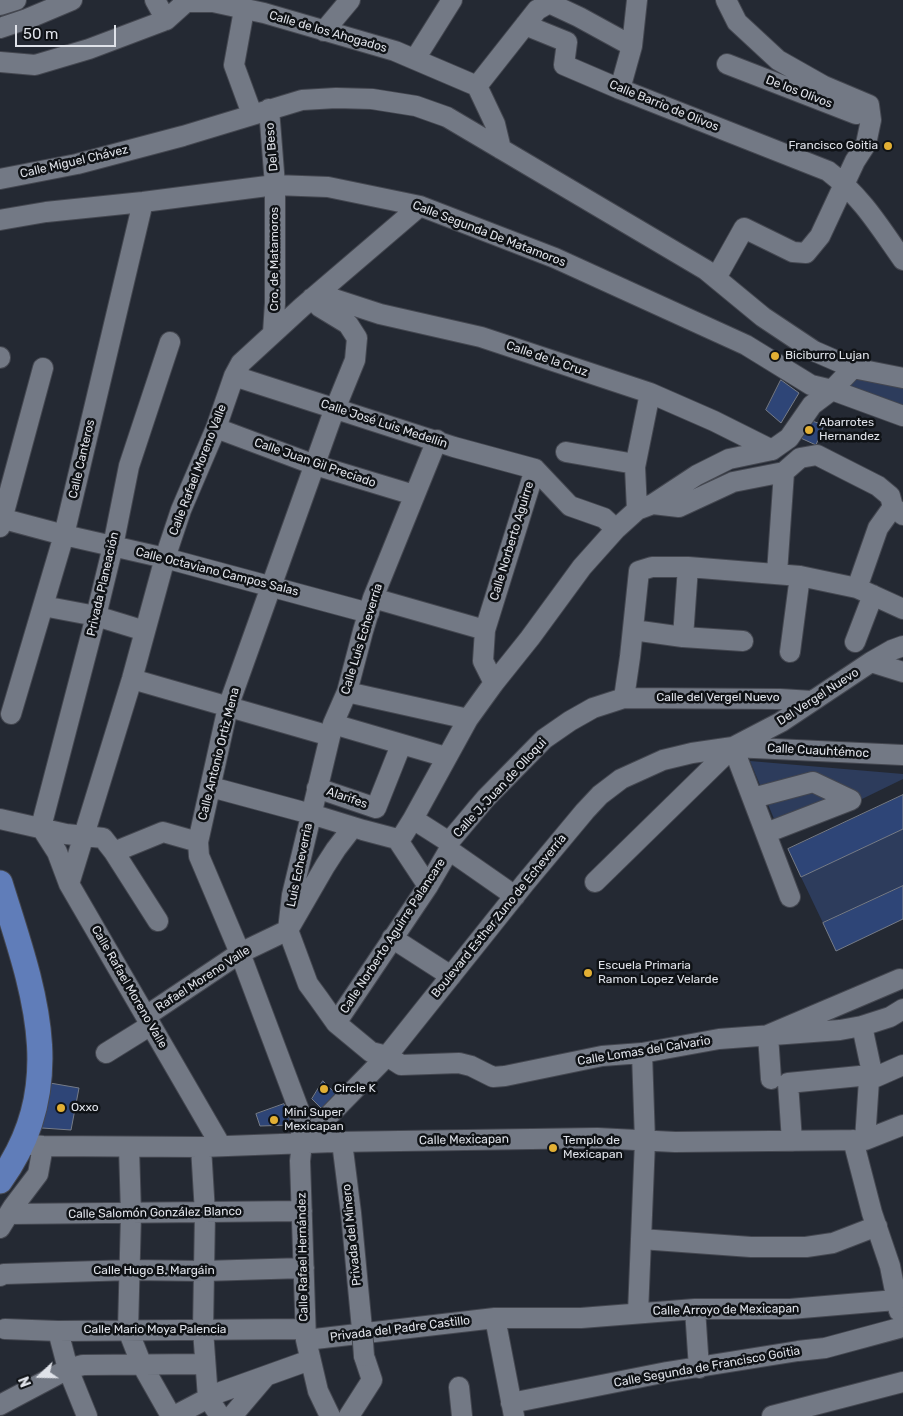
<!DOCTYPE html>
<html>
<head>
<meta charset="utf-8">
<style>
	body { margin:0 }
	#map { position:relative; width:903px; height:1416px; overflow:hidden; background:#242933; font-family:Rubik,sans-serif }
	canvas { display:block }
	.north { position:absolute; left:15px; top:1351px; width:50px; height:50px; -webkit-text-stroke:4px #0f1216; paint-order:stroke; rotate:249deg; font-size:14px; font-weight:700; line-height:20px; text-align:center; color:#dfe2e9 }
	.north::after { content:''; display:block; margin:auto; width:18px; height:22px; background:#dfe2e9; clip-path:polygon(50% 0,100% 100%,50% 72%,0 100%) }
	.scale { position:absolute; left:15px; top:25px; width:101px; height:22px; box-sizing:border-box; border:2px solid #dfe2e9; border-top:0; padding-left:6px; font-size:15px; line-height:18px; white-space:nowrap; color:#dfe2e9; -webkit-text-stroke:4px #0f1216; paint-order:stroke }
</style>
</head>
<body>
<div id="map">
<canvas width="903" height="1416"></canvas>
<div class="north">N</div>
<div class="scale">50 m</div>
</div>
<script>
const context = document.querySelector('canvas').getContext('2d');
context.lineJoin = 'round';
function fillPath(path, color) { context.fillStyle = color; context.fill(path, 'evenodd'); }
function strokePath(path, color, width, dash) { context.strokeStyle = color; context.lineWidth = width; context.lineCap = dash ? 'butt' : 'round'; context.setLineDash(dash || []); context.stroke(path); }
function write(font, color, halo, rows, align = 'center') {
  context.font = font + ' Rubik,sans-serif'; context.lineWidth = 5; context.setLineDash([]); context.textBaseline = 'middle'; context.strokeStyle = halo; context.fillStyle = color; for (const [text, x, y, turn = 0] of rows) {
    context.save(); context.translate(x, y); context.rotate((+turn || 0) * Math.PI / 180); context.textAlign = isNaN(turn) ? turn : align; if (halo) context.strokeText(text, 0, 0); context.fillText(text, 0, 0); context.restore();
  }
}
const green = new Path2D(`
	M852,372l51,11v24l-62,-22z
	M750,761l153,13v5l-121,59z
	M903,829v57l-80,37 -22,-46z`);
const building = new Path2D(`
	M781,380l18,13 -18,30 -15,-13z
	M803,418l21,7 -8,20 -22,-10z
	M903,795v34l-102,48 -13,-28z
	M903,886v33l-67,32 -13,-28z
	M323,1081l16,16 -18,11 -9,-9z
	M50,1083l29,5 -8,42 -29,-2z
	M284,1104l8,21 -32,1 -4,-12z`);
const minor = new Path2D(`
	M155,0l11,20
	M549,3l30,14 53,29
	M0,5l16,-5
	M244,10l-10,55 18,49
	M525,25l42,17 -3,23 56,24 208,82c34,26 51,55 75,89
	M0,28l27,-9 45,-19
	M324,31l26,-31
	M415,59l37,-59
	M0,62l35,3 54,-16 77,-29 20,-18h27l51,11 131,38 82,35 18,38 6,25
	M727,64l129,50
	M477,86l60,-76 12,-7v-3
	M620,89l12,-43 5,-46
	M269,109l6,76v118l-2,30
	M0,179l77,-15 106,-28 119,-36 34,-2 36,1 44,7 31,11 259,153 57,47 51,34 39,17 50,10
	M0,220l46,-8 97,-10 132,-17 53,2 92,19 135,52 191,87 65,40 21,5 71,26
	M716,278l28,-50 49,24 13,1 14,-17 35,-75 11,-17 5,-24 -2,-15 -45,-19 -46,-26 -41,-38 -11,-22
	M312,298l8,9 28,17 9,14 -2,22 -24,59 -103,288 -30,135 1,14 41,97 59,157 3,33 -2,18 6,179 12,51 12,25
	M312,298l22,1 46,15 101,23 169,56 64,28 58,29
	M170,342l-41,124 -16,80 -17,70 -55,211 16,25 12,32 152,262
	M0,358v-1
	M234,376l220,71 81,22
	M216,428l99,37 99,30
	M437,440l-64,158 -10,33 -16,61 -14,32 -41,171 -4,35 20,54 11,15 17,24 35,29 16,4 14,9 58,-2 12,3 22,11 12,-1 97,-20 40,-3 77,-14 121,-9 22,-4 28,-9 13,-8
	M566,452l69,12
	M535,469l35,37 34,12 12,11
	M653,504l26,3 54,-25 51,-10
	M637,510l-2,-43 15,-74
	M0,518l64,17 101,23 204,55
	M0,527l43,-159
	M777,573l7,-101 16,-14 17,-3 61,31 12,10 3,11 10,8
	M857,588l21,-60 15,-21
	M373,598l112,32
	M43,606l53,10 49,15
	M633,630l50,7 60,4
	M683,637l5,-70
	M855,642l18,-47
	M790,652l10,-76
	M871,662l32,10
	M132,679l198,57
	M494,683l-11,-22 2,-31 50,-161
	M347,692l121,27
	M624,698l6,-41 9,-86 13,-4h36l112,9 57,12 46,21
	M11,714l53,-179 79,-333
	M333,724l113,33
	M733,747l57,150
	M211,787l100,27 52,16 34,9 31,47
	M317,788l59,20 25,-63
	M753,798l60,-16 38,18 -85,33
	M0,819l66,15 37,4 11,14 49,-20 35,10
	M413,819l36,23
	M397,839l6,-4 10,-16 55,-100 26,-36 36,-45 52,-71 34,-38 21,-19 16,-6 44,-29 32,-16 43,-9 17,-12 23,-33 20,-15 21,-22
	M449,842l37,-44 58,-59 26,-18 23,-13 31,-10 156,1 32,2
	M449,842v8l66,46
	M114,852l44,69
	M595,882l138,-135 48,-25 90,-60 21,-12 11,-4
	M69,884l63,-205 33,-121 16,-48 35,-82 18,-52 7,-13 61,-56 118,-101
	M392,938l59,38
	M146,1016l94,-63 48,-23 37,-64 11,-17 17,-22
	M336,1023l92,-137 21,-36
	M862,1026l9,42 -2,12 -4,60
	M106,1053l45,-28
	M771,1079l-3,-44 132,-56
	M869,1080l34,-15
	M853,1140l19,73 18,53 9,45
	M792,1141l-4,-58 82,-8
	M342,1142l9,71 11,116
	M302,1143l85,-87 138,-173 60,-72 15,-16 21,-16 42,-19 29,-7 41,-6 170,8
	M22,1144l21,2 158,1 133,-5 263,-4 78,4 190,-2 38,-15
	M129,1147l2,67 -3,116 13,33 30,53
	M201,1147l4,66 -2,117 5,68 12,18
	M9,1214l293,-3
	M0,1228l13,-21 25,-33 5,-28
	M641,1239l110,8h55l27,-4 44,-17
	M0,1276l4,-2 126,-4 74,1 100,-3
	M695,1309l4,59
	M638,1313l7,-172 -3,-88
	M495,1318l19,98
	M5,1329l53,2 247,-2
	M58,1331l10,38 19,47
	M306,1340l189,-22h86l114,-9h95l106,-9
	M459,1387l3,29
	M511,1403l156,-31 131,-21 27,-3 78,-21
	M0,1405l68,-36 15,-4 122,-1
	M174,1416l44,-23 92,-33
	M232,1416l34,-40
	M349,1416l23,-36 -8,-24
	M772,1416l131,-34`);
const major = new Path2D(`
	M0,883c32,103 71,200 0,298`);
const minorBridge = new Path2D(`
	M362,1329l2,27`);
const markers = [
	[888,146,5,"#e2af34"],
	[775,356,5,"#e2af34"],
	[809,430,5,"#e2af34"],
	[588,973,5,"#e2af34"],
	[324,1089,5,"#e2af34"],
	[61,1108,5,"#e2af34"],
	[274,1120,5,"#e2af34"],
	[553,1148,5,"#e2af34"]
];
const streetNames = [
	["Calle de los Ahogados",328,32,16],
	["De los Olivos",799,92,21],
	["Calle Barrio de Olivos",664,106,22],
	["Del Beso",272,147,-95],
	["Calle Miguel Chávez",74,162,-13],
	["Calle Segunda De Matamoros",489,234,21],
	["Cro. de Matamoros",275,259,-90],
	["Calle de la Cruz",547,359,19],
	["Calle José Luis Medellín",384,424,18],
	["Calle Canteros",82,459,-77],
	["Calle Juan Gil Preciado",315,463,19],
	["Calle Rafael Moreno Valle",198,470,-69],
	["Calle Norberto Aguirre",512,541,-73],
	["Calle Octaviano Campos Salas",217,572,14],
	["Privada Planeación",103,584,-77],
	["Calle Luis Echeverría",362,639,-73],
	["Del Vergel Nuevo",818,697,-33],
	["Calle del Vergel Nuevo",718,698],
	["Calle Cuauhtémoc",818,751,3],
	["Calle Antonio Ortiz Mena",219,754,-76],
	["Calle J. Juan de Olloqui",500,788,-47],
	["Alarifes",347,798,19],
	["Luis Echeverria",300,865,-78],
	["Boulevard Esther Zuno de Echeverría",499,916,-51],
	["Calle Norberto Aguirre Palancare",393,936,-57],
	["Rafael Moreno Valle",203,979,-33],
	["Calle Rafael Moreno Valle",129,987,60],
	["Calle Lomas del Calvario",644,1051,-9],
	["Calle Mexicapan",464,1140,-1],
	["Calle Salomón González Blanco",155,1213,-1],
	["Privada del Minero",352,1235,-96],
	["Calle Rafael Hernández",303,1257,-91],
	["Calle Hugo B. Margáin",154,1271],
	["Calle Arroyo de Mexicapan",726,1310,-1],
	["Privada del Padre Castillo",400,1329,-7],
	["Calle Mario Moya Palencia",155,1330],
	["Calle Segunda de Francisco Goitia",707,1367,-10]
];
const poiNames = [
	["Francisco Goitia",878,146,"right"],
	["Biciburro Lujan",785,356],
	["Abarrotes",819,423],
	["Hernandez",819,437],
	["Escuela Primaria",598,966],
	["Ramon Lopez Velarde",598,980],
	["Circle K",334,1089],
	["Oxxo",71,1108],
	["Mini Super",284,1113],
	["Mexicapan",284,1127],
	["Templo de",563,1141],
	["Mexicapan",563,1155]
];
fillPath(green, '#2d3c5c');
fillPath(building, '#2e4577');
strokePath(building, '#767c88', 1);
strokePath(minor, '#444750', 22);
strokePath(major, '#444750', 27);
strokePath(minor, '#737985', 20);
strokePath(major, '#607db9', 25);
strokePath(minorBridge, '#444750', 22, []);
strokePath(minorBridge, '#737985', 20);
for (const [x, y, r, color] of markers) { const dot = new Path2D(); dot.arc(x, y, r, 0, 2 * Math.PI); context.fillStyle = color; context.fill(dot); strokePath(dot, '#0f1216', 2); }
write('12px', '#dfe2e9', '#0f1216', streetNames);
write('12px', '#dfe2e9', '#0f1216', poiNames, 'left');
</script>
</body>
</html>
